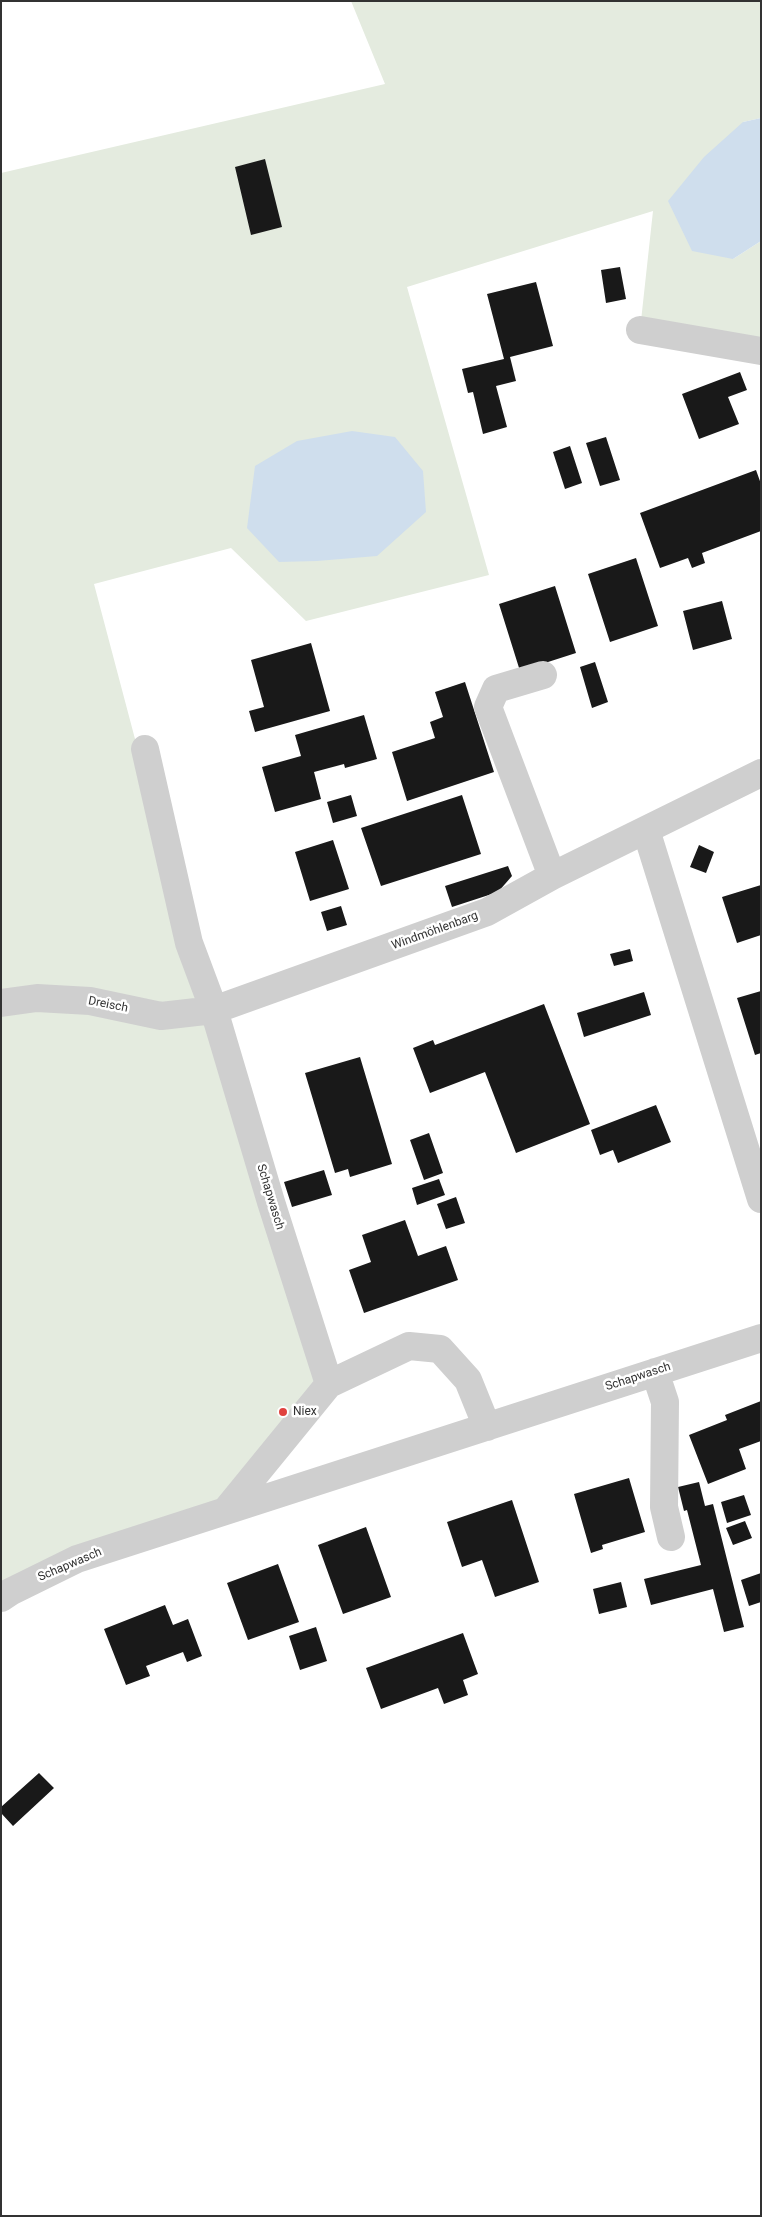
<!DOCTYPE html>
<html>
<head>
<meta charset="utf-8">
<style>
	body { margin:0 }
	#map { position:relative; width:762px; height:2217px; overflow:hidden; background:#fff; font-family:Roboto,sans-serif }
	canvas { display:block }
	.frame { position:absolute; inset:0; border:2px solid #323232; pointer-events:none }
</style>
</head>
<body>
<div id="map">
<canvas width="762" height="2217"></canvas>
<div class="frame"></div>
</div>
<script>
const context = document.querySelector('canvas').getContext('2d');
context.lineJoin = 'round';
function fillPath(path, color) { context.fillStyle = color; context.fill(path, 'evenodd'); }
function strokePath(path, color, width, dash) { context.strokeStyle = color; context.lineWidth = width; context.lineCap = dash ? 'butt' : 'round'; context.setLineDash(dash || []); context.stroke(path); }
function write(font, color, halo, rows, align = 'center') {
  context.font = font + ' Roboto,sans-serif'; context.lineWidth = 5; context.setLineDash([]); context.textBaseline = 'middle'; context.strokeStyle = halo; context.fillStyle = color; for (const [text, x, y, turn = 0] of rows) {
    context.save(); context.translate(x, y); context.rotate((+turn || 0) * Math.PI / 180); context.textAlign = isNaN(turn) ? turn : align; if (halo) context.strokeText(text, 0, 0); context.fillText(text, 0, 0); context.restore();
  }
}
const green = new Path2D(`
	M351,1h410v117l-18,4 -10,137 28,-18v110l-121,-21 13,-119 -246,76 82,288 -183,46 -75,-73 -137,36 95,359 140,441 -102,125 -226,89v-1425l384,-89z`);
const water = new Path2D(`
	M761,118v123l-28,18 -41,-8 -24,-50 36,-44 39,-35z
	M352,431l43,6 28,34 3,41 -49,44 -60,5 -38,1 -32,-34 8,-62 42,-25z`);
const building = new Path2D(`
	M265,159l17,68 -31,8 -16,-68z
	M620,267l6,32 -20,4 -5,-33z
	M536,282l17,64 -43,11 6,24 -20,5 11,41 -24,7 -10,-42 -5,1 -6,-24 42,-10 -17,-65z
	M740,372l7,18 -19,7 11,27 -40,15 -17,-45z
	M606,437l14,43 -20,6 -14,-43z
	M570,446l12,37 -17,6 -12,-37z
	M756,470l5,14v47l-59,22 3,10 -13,5 -4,-10 -28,10 -20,-55z
	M636,558l22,68 -48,16 -22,-68z
	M555,586l21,67 -56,18 -21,-67z
	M722,601l10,38 -39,11 -10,-39z
	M311,643l19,68 -75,21 -6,-21 15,-4 -13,-47z
	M595,662l13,40 -16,6 -12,-41z
	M465,682l29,90 -87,29 -15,-49 43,-14 -5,-16 13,-5 -8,-25z
	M364,715l13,44 -32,9 -1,-4 -30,8 7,27 -46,13 -13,-45 39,-11 -6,-21z
	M351,795l6,21 -24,7 -6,-21z
	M462,795l19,59 -100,32 -20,-58z
	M333,840l16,49 -39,12 -15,-49z
	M699,845l15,7 -8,21 -16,-6z
	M508,866l4,10 -14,16 -46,15 -7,-21z
	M761,885v50l-24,8 -15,-46z
	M341,906l6,19 -20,6 -6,-19z
	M630,949l3,12 -19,5 -4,-12z
	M761,991v62l-6,2 -18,-57z
	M644,992l7,23 -67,22 -7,-24z
	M544,1004l46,120 -74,29 -31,-81 -55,21 -17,-45 20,-8 2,5z
	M360,1057l32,107 -42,13 -2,-8 -13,4 -30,-100z
	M656,1105l15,37 -53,21 -5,-13 -13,5 -9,-25z
	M429,1133l14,40 -19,7 -14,-40z
	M324,1170l8,25 -40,12 -8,-25z
	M439,1179l6,16 -28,10 -5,-17z
	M456,1197l9,26 -19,6 -9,-25z
	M405,1220l13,36 28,-10 12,34 -94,33 -15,-43 22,-8 -9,-27z
	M761,1401v40l-22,8 7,20 -38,15 -19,-49 38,-15 -2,-5z
	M629,1478l16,54 -43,13 1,4 -12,4 -17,-59z
	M699,1482l6,24 8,-2 31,123 -20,5 -11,-43 -62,16 -7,-26 57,-14 -14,-55 -3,1 -6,-24z
	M744,1495l7,20 -24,8 -6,-21z
	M512,1500l27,82 -44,15 -13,-37 -20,7 -15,-45z
	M745,1521l7,17 -19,7 -7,-17z
	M366,1527l25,70 -48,17 -25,-69z
	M278,1564l21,58 -51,18 -21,-57z
	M761,1573v29l-12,4 -8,-26z
	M621,1582l6,25 -28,7 -6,-25z
	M165,1605l8,20 15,-6 14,37 -15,6 -4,-10 -37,14 4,10 -24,9 -22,-56z
	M316,1627l11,34 -27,9 -11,-34z
	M463,1633l15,41 -15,6 5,15 -24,9 -6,-16 -57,21 -15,-41z
	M39,1773l15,15 -41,38 -12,-13v-6z`);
const minor = new Path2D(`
	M640,330l121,21
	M543,675l-47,14 -8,18 64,169
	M145,749l44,194 25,67 57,192 58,182
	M646,830l115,369
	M1,1003l36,-5 53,3 71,15 53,-6 273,-98 65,-36 209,-103
	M655,1372l10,30 -1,105 7,30
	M227,1509l102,-125 80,-38 31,3 28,31 19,47
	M1,1598l9,-6 67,-33 684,-221`);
const markers = [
	[283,1412,5,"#e0423e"]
];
const streetNames = [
	["Windmöhlenbarg",435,931,-20],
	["Dreisch",108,1005,11],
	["Schapwasch",270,1197,73],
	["Schapwasch",638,1377,-18],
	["Schapwasch",70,1565,-23]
];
const poiNames = [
	["Niex",293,1412]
];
fillPath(green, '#e4ebdf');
fillPath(water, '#cfdeed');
fillPath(building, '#191919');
strokePath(minor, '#cfcfcf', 28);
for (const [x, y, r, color] of markers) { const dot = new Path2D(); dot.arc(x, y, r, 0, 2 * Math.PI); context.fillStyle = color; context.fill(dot); strokePath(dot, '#fff', 2); }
write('12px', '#323232', '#fff', streetNames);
write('12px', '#323232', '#fff', poiNames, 'left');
</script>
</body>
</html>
